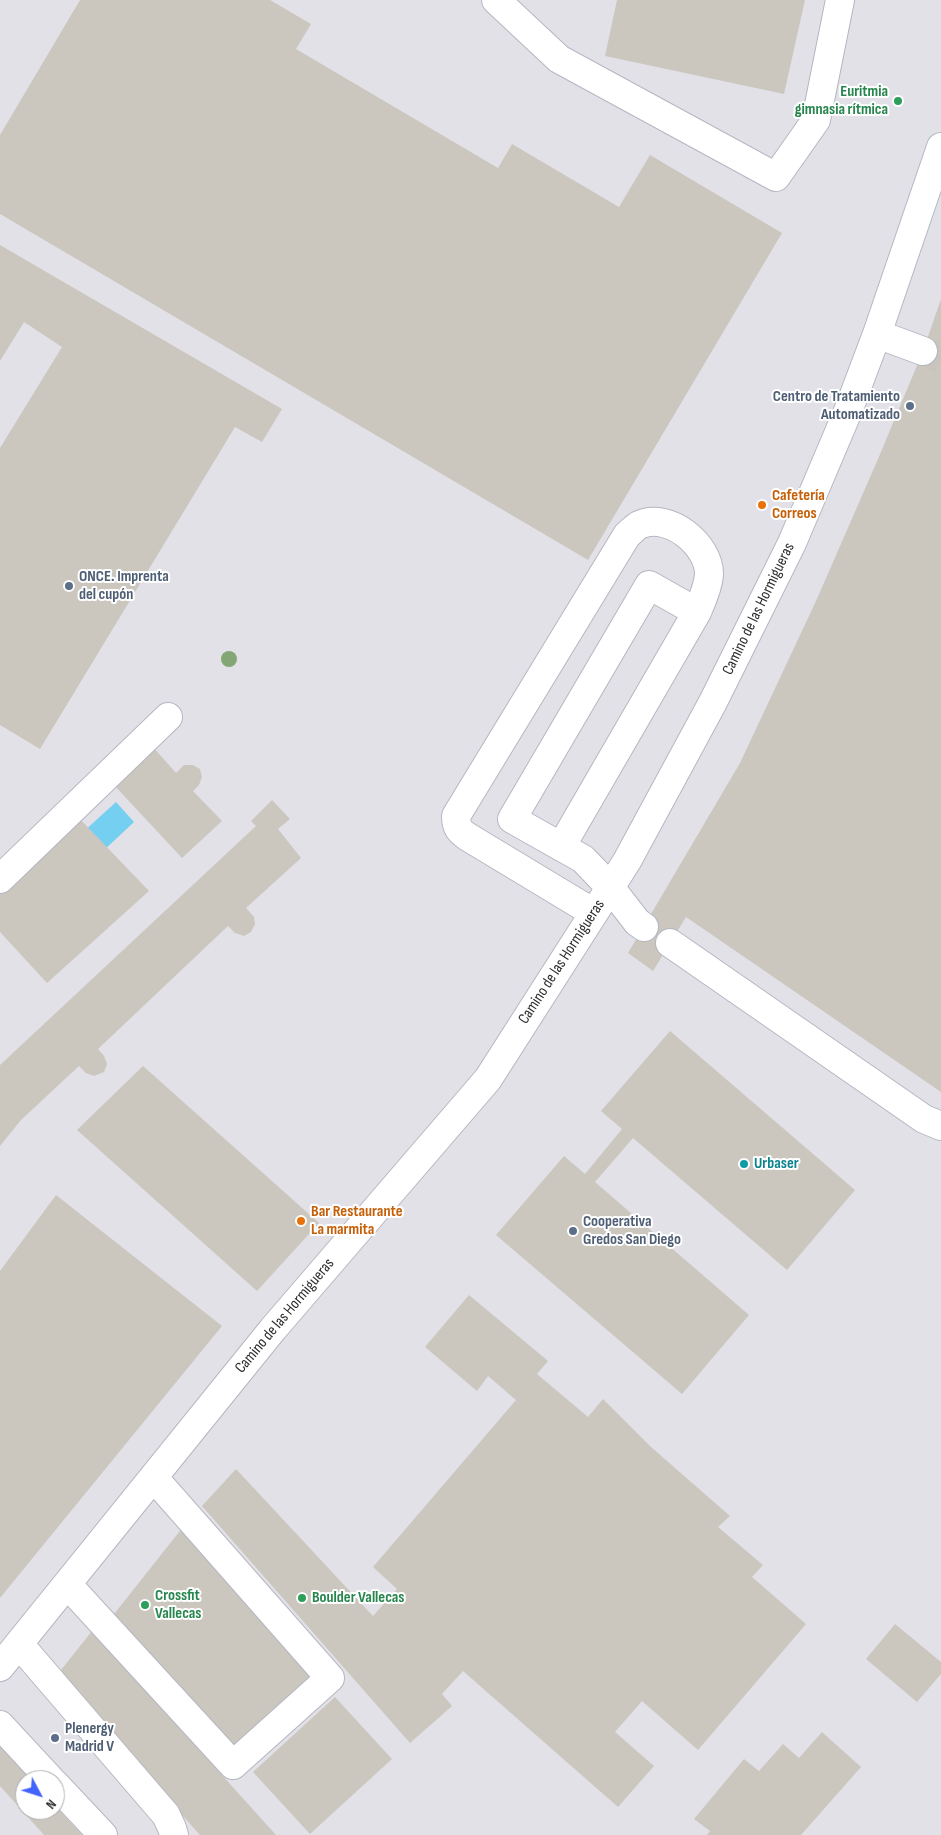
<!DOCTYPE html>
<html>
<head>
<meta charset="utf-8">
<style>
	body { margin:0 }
	#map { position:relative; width:941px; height:1835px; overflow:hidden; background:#efe9e1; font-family:"Sofia Sans Condensed",sans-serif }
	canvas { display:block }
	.north { position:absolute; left:15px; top:1770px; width:50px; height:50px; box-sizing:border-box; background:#fff; border:1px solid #ababab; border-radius:50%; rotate:130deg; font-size:14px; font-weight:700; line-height:20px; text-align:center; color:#2e2e2e }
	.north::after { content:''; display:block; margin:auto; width:18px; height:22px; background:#4264fb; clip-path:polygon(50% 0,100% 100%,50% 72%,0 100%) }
</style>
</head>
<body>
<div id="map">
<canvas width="941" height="1835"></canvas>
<div class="north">N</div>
</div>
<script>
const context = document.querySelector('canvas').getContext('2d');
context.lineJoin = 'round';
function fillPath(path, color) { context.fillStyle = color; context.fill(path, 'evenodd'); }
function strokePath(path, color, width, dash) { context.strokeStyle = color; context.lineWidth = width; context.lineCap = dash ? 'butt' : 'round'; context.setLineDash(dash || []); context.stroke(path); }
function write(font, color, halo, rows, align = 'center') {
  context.font = font + ' "Sofia Sans Condensed",sans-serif'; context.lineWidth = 4; context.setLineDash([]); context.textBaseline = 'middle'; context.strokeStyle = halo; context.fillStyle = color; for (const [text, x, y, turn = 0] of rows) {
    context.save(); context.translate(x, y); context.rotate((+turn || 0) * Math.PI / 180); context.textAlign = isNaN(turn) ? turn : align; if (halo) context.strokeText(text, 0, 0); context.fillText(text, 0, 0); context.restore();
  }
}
const industrial = new Path2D(`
	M0,0h941v1835h-941zM25,1780h30v30h-30z`);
const water = new Path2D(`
	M116,802l18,20 -33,31 -19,-20z`);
const building = new Path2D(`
	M80,0h190l41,24 -15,25 202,119 14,-24 107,63 31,-52 132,78 -194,327 -588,-346v-79z
	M617,0h188l-21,94 -179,-38z
	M0,245l282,164 -20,33 -27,-15 -195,322 -40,-24v-277l62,-101 -38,-25 -24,39z
	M941,299v793l-255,-175 -33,54 -25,-18 112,-190 76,-162 62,-142 45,-108z
	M153,747l23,26 8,-8h9l7,4 2,8 -3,8 -6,6 29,30 -40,37 -69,-74z
	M272,800l18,19 -12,10 23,29 -55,50 8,9 1,7 -4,8 -7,4 -9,-3 -7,-7 -130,123 6,7 3,8 -3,8 -10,4 -8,-3 -7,-7 -58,54 -21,26v-81l256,-239 -5,-5z
	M78,817l71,74 -102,92 -47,-51v-40z
	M670,1031l185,159 -68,80 -154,-132 -38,44 154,133 -67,79 -186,-159 68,-79 21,18 37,-45 -21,-18z
	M143,1066l176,157 -62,68 -180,-161z
	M56,1195l166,131 -222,272v-327z
	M469,1295l79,66 -11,13 51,43 15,-18 48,48 79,69 -12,11 45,38 -11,12 54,47 -108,126 -56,-49 -27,31 39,34 -36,41 -155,-136 -21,23 10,12 -42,37 -208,-237 34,-37 137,147 24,-27 -24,-22 143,-167 -28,-24 -11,15 -52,-44z
	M183,1527l136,152 -83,76 -125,-137z
	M895,1624l46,38v12l-24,28 -51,-43z
	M92,1631l184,204h-76l-143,-160z
	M335,1697l57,62 -82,75 -57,-62z
	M822,1732l39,35 -60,68h-94l3,-4 -16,-12 50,-60 15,12 24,-27 16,14z
	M0,1745l32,35h-7v30h30v-4l27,29h-38l-44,-49z`);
const minorTunnel = new Path2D(`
	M923,351l18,8`);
const minor = new Path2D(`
	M496,0l63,59 217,118 40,-57 24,-120
	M877,334l46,17
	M561,847l136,-235c5,-12 11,-24 12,-37 1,-30 -41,-64 -70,-50 -4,2 -8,7 -12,10l-171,281c0,11 3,15 12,21l126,76
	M0,879l168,-162
	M644,927l-7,-5 -27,-35 -27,-28 -71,-40 137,-234 48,27
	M670,943l254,176 17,7
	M67,1584l166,181 97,-87 -176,-200
	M19,1644l147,171 6,13 2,7
	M0,1667l273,-338 215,-250 106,-166 33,-52 86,-159 79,-159 56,-132 29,-77 64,-187
	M0,1725l51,55
	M55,1784l48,51`);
const trees = [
	[229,659]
];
const markers = [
	[898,101,5,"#2e9e5b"],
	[910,406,5,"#5c6f8a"],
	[762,505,5,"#e8710a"],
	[69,586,5,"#5c6f8a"],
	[744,1164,5,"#0f9aa8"],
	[301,1221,5,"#e8710a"],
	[573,1231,5,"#5c6f8a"],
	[302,1598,5,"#2e9e5b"],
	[145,1605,5,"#2e9e5b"],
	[55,1738,5,"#5c6f8a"]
];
const leisureNames = [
	["Euritmia",888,92,"right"],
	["gimnasia rítmica",888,110,"right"],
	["Crossfit",155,1596],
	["Vallecas",155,1614],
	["Boulder Vallecas",312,1598]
];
const serviceNames = [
	["Centro de Tratamiento",900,397,"right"],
	["Automatizado",900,415,"right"],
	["ONCE. Imprenta",79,577],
	["del cupón",79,595],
	["Cooperativa",583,1222],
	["Gredos San Diego",583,1240],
	["Plenergy",65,1729],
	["Madrid V",65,1747]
];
const foodNames = [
	["Cafetería",772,496],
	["Correos",772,514],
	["Bar Restaurante",311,1212],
	["La marmita",311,1230]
];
const streetNames = [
	["Camino de las Hormigueras",759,609,-64],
	["Camino de las Hormigueras",562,962,-57],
	["Camino de las Hormigueras",285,1316,-50]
];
const cultureNames = [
	["Urbaser",754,1164]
];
fillPath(industrial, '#e3e1e8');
fillPath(water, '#75cff0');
fillPath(building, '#cbc7bf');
strokePath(minorTunnel, '#c8c4bd', 28, [28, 14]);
strokePath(minor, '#b4b7c1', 30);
strokePath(minor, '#fff', 28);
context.fillStyle = '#84a574';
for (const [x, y] of trees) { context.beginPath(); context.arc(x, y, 8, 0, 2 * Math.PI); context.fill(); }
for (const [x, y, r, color] of markers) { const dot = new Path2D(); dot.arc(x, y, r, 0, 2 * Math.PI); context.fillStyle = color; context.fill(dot); strokePath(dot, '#fff', 2); }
write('bold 16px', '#27864d', '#fff', leisureNames, 'left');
write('bold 16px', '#4e5e75', '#fff', serviceNames, 'left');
write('bold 16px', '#c56008', '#fff', foodNames, 'left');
write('16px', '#2e2e2e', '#fff', streetNames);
write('bold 16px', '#0d838f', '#fff', cultureNames, 'left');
</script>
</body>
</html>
